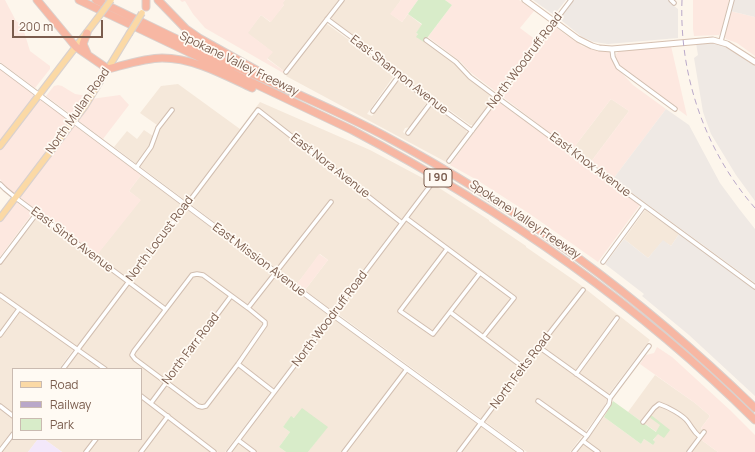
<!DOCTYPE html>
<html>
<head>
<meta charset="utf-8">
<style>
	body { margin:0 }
	#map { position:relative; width:755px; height:452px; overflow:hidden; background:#fdf6ec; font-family:Manrope,sans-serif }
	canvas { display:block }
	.legend { position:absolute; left:12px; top:368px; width:130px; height:72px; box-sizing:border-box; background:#fffaf3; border:1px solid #cabbb1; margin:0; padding:5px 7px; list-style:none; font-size:12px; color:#7a5c4d }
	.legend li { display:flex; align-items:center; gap:8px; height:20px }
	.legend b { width:20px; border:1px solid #cabbb1 }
	.scale { position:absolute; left:12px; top:20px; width:91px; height:18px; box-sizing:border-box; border:2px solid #7a5c4d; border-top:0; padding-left:5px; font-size:12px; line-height:14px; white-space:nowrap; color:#7a5c4d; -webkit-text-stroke:3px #fffaf3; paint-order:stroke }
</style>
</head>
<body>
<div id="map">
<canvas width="755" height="452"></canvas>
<ul class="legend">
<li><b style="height:5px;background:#fbd9a5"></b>Road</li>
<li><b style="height:5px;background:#b9a8c9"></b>Railway</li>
<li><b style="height:11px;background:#d8ecc9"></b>Park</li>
</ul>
<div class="scale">200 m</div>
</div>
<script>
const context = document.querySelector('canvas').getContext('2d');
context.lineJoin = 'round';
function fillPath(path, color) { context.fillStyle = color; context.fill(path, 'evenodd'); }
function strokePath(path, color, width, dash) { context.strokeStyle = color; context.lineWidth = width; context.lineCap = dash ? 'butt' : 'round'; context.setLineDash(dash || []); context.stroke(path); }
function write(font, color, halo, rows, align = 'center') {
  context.font = font + ' Manrope,sans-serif'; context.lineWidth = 3.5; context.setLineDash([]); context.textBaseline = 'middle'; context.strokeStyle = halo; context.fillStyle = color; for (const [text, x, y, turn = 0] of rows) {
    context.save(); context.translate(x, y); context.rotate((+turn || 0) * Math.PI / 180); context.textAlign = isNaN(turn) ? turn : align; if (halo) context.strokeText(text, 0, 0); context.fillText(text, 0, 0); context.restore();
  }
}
const residential = new Path2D(`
	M285,0h54l-55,71 -17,-13 5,-6 -25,-19 14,-18 9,7 14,-17 -2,-2z
	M344,0h57l-10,14 11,8 6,-8 14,11 -6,8 9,8 31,23 37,33 1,2 -17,22 -4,4h-3l-78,-57 -15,-16 -45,-32v-5z
	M327,24l47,34 19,19 -26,37 5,2 25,-34 3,-1 27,21 -17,25 -5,1 -2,4 5,4 20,-28 4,-2h1l33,24 1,3 -21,29 -160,-86 38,-50z
	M178,84l62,45 20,-27 110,48 60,32 -96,126 -4,1 -25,-19 23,-30 -8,-6 -23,30 -183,-137 13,-16 10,8 7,-9 9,6 4,-11 -17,-12 21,-27z
	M611,99l18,12 -39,52 -18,-13z
	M141,175l187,140v2l-103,135h-7l-77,-57v-26h-34l-31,-23 -17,23h-46v60l-13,18v-182l37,-47 4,1 53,39 46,-58 -11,-9z
	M433,184l56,36v1l37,25v1l52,36 72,57 -42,55 -3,11 -35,46h-43l-189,-138v-3z
	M645,210l34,24 -8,12 -8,-5 -15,17 -24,-19z
	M332,318l2,1 183,133h-209l19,-25 -35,-10 -9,10 7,5 -11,15 7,5h-55z
	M78,349l27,20h-42z
	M655,375l40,28 15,13 -9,12 1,2 -16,22h-109l27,-35 37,27 3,-5 9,6v-4l5,-8 -30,-21z
	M141,396l73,56h-152l-18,-13h97z
	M13,434v5h25l-10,13h-28z
	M700,439l18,13h-28z`);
const commercial = new Path2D(`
	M0,0h5l11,21 6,4 8,26 20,15v3l-15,19 -35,-26z
	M180,0h105l-2,3 1,2 -13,17 -10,-7 -13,18 25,19 -6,7 17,12 -1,2 -78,-45 -12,-14 -8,-13 -3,1z
	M401,0h17l-16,22 -12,-8z
	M445,0h74l15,11 -14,17 16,12 -38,50 -3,1 -25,-19 -9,-10 -33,-25 24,-32z
	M693,0h36l-8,32 -2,3 -25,1 -1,-7z
	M730,11l25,6v39l-18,-13 -11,-4 -1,-2v-4z
	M555,27l27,19 12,4 15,2 6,14 4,4 14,15 33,24 -53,70 -23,-16 39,-52 -18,-12 -39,51 -69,-53z
	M671,46l16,70 -66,-49 -5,-10v-3l3,-3z
	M0,69l33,25 1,2 -34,46z
	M58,85l4,1 13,8 12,2 -14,20 -27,-20 8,-10z
	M120,95l9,10 -26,34 -24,-18v-3l12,-19z
	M39,99l29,21 1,2 -54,71h-2l-8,-7 -5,-7v-29z
	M499,102l141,103 -42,57 -68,-48 -53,-34 -27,-15 46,-62z
	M73,125l2,1 66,49 -12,16 12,9 -44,55 -76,-57 -1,-2z
	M16,202l14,10 1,3 -31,42v-36l14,-18z
	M319,254l9,6 -23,30 -8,-6z
	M657,347l15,10 58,53 25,25v17h-37l-18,-13 5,-7 -4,-4 9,-12 -15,-13 -55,-39 6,-9 8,-2z`);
const industrial = new Path2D(`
	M533,0h33l-12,15z
	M574,0h96v3l8,6v29l-70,6 -14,-2 -12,-5 -21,-17v-2z
	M733,0h22v17l-25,-6z
	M696,43h17l9,2 7,3 26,18v135l-19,-26 -25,-41 -8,-22 -9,-54 4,-3z
	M666,109l23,16 31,58 20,27 15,19v54l-142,-104z
	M679,234l76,56v106l-66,-61 -47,-39 2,-2 -39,-30 19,-25 24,19 15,-18 8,6z`);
const education = new Path2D(`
	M38,439h6l18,13h-34z`);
const green = new Path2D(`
	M418,0h27l7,5 -28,37 -8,-5 2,-3 -2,-1 6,-9 -14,-10z
	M613,401l43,31 4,-7 -11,-8 2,-2 19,15 -6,8 -6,-4 -5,6 2,2 -2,3 -9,-6 -3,5 -37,-27z
	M302,408l26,19 -20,25h-22l-7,-5 11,-15 -7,-5 8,-11 3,2z`);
const minor = new Path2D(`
	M671,0l3,3
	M327,19l46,34 25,24 74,54
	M426,40l30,22 14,15 28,21 257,189
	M721,41l11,-41
	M612,49l1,8 5,10 57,42
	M286,72l56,-72
	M373,111l25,-34
	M408,133l24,-32
	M449,161l122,-161
	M136,168l15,-21 7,-19 14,-18
	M0,184l5,5 11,9 149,111
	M406,218l108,80 -31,39
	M447,249l-47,62 33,23 47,-61
	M0,262l37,-49
	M603,262l41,-56
	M197,274l6,1 45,33 17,14v3l-27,39 -32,42 -4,1 -4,-1 -63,-47 -3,-4 2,-4 58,-76z
	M0,295l105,74
	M248,308l83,-106
	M450,312l73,55
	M0,335l19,-26
	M539,347l71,51
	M238,364l36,28
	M63,369l195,-259 144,113
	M576,374l41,-56
	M141,396l73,56
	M538,401l49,35
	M151,403l80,-107
	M0,406l13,10
	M643,422l11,-14 5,-4c9,3 24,11 29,18 5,7 5,9 12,15
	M238,440l16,12
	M583,441l15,11
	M0,451l13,-17
	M86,452l10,-13
	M141,452l27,-36
	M229,452l201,-266
	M344,452l63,-83
	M459,452l64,-85 60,-77
	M574,452l13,-16 22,-32 1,-6 39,-52
	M689,452l15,-20`);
const tertiary = new Path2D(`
	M0,66l333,249 188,137`);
const secondary = new Path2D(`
	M525,0l53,39 14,7 7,2 13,1 101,-9 14,4 28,18`);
const primary = new Path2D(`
	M0,146l97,-127
	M0,218l85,-112 44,-72`);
const motorway = new Path2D(`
	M37,0l39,47 32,22c16,-4 38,-11 54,-11 32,0 62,17 90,30
	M79,0l273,130c148,78 284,172 403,290
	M96,0c42,20 84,41 127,61 54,24 107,46 160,74 137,73 261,165 372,273
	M158,0l28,29 13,9 59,33
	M146,7v-7
	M87,53l-4,-9 4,-11`);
const rail = new Path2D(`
	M682,0c-3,75 23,151 73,208`);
const primaryBridge = new Path2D(`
	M97,19l14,-19
	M129,34l13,-21`);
const shields = [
	[438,178,28]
];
const shieldNames = [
	["I 90",438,178]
];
const streetNames = [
	["North Woodruff Road",525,61,-53],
	["Spokane Valley Freeway",239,64,26],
	["East Shannon Avenue",399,75,38],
	["North Mullan Road",78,111,-55],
	["East Knox Avenue",590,165,37],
	["East Nora Avenue",330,166,38],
	["Spokane Valley Freeway",525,220,34],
	["North Locust Road",160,239,-53],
	["East Sinto Avenue",72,240,37],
	["East Mission Avenue",259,260,37],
	["North Woodruff Road",330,319,-53],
	["North Farr Road",191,349,-53],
	["North Felts Road",521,371,-53]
];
fillPath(residential, '#f5e8da');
fillPath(commercial, '#fde8e0');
fillPath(industrial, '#efe9e4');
fillPath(education, '#f3e8fa');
fillPath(green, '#d8ecc9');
strokePath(minor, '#d1beb0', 5.5);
strokePath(tertiary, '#d1beb0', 6);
strokePath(secondary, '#d6c0b0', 7);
strokePath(primary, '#dad1cd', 8);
strokePath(motorway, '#dad1cd', 9);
strokePath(minor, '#fff', 3.5);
strokePath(tertiary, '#fff', 4.5);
strokePath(secondary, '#fff', 5);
strokePath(primary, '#fbd9a5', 5.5);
strokePath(motorway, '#f7b7a3', 7);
strokePath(rail, '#b9a8c9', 1, [6, 4]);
strokePath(primaryBridge, '#dad1cd', 8, []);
strokePath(primaryBridge, '#fbd9a5', 5.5);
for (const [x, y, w] of shields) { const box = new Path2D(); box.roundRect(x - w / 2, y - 9, w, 18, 3); context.fillStyle = '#fffaf3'; context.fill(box); strokePath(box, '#7a5c4d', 1); }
write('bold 11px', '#7a5c4d', null, shieldNames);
write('12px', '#7a5c4d', '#fffaf3', streetNames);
</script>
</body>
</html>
